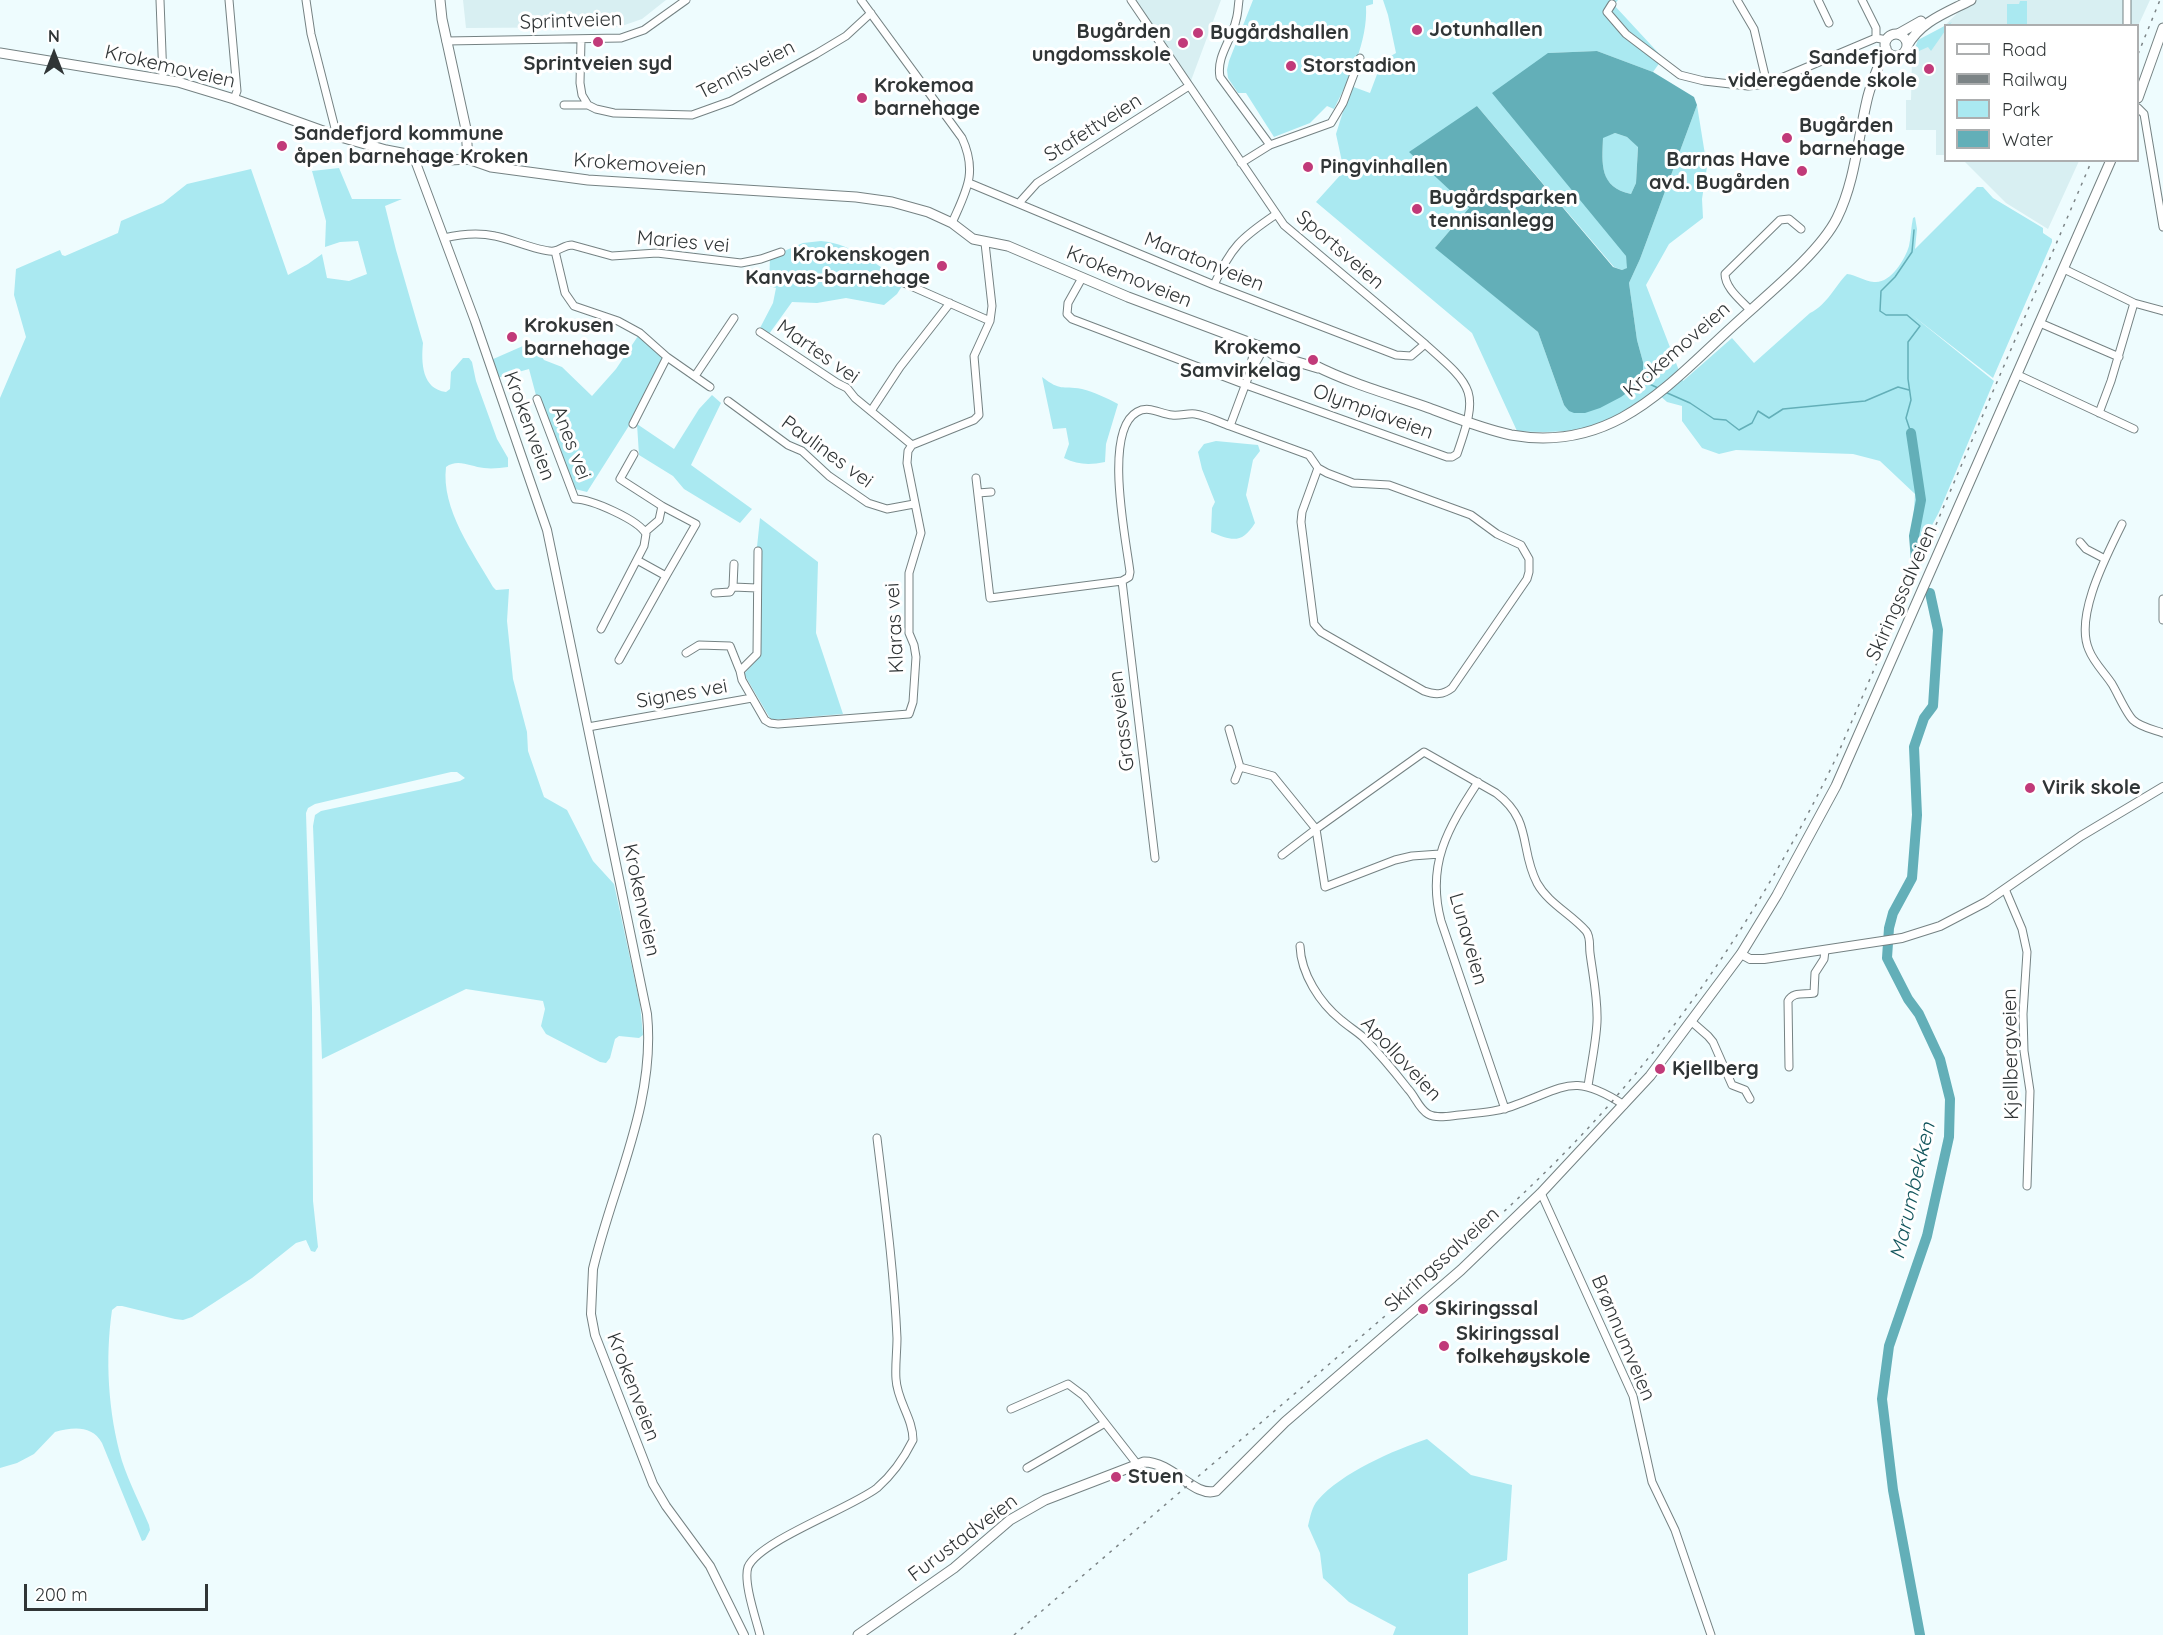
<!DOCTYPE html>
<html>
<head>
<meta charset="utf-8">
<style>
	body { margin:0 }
	#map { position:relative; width:2163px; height:1635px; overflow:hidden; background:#eefcfe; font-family:Quicksand,sans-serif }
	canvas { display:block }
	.legend { position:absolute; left:1944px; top:24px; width:195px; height:138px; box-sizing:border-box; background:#fff; border:2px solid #acaeaf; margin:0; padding:8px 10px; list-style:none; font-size:18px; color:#303536 }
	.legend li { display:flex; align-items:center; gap:12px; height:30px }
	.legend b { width:30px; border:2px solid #acaeaf }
	.north { position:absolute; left:24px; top:24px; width:60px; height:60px; -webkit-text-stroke:4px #fff; paint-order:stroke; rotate:0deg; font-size:16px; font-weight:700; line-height:24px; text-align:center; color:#303536 }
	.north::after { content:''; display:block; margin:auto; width:21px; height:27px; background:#303536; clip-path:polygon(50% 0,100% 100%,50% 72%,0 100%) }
	.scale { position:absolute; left:24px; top:1584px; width:184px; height:27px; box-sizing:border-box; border:3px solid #303536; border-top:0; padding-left:8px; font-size:18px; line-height:21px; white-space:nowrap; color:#303536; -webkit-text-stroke:4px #fff; paint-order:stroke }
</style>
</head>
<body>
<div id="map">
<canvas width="2163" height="1635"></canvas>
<ul class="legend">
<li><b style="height:8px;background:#fff"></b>Road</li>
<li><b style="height:8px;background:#7c8486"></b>Railway</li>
<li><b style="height:16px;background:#aae9f1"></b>Park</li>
<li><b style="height:16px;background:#63afb8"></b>Water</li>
</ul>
<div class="north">N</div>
<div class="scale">200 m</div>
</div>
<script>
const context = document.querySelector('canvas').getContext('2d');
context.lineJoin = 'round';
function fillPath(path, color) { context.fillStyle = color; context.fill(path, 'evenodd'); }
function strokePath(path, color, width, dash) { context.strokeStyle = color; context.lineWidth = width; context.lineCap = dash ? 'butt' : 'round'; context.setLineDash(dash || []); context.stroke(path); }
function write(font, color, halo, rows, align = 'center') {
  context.font = font + ' Quicksand,sans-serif'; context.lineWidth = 6; context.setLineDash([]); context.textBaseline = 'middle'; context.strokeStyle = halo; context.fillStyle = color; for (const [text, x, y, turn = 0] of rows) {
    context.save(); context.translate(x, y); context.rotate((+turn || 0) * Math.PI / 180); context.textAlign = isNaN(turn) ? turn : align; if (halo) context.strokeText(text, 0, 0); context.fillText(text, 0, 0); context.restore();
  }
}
const built = new Path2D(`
	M463,0h203l-24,19 -23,8 -153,1z
	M1131,0h90l-32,86z
	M1971,0h179l-12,26h-192l-1,129h-9v-25h-30v-30h5l1,-43z
	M1964,161h115l-31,68 -42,-26z`);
const green = new Path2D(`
	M1253,0h120v4l-7,2c2,36 -17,73 -32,103l-7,-3 -17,17 -36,14 -28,-44h-8l-10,-15 -1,-8 2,-9z
	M1383,0h235l-4,5 49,53 -10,14 -56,-21 -49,2 78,203 2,12 -6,2 -8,-3 -137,-161 -14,95 6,7 -33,39 102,85 26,73 11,8 68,-51 -6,-22 -8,-57 11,-24 57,-154 10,62 -5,32 1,19 -34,26 -23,41 37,96 49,-43 22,25 56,-50c17,-8 25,-27 37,-39 9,1 17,7 27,8 16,2 31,-22 35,-36 2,-9 2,-19 4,-28l2,-1 2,12 -2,20 62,-62h6l10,11 50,30v5l9,6v3l-59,136 -81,-63 82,66 -55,131 -29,55 5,-73 -35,-33 -27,-7 -117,-4 -17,4 -17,-6 -20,-27v-15l-15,-4 -11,-10c-14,9 -28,20 -43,27 -31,14 -63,14 -96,12l-45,-98 -156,-131 28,-31 -8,-37 15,-48 19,7 12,-32 14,-8 -8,-38z
	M2020,1h7v24h-20v-21h12z
	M1952,22l-3,3 -3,1 -1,5 -14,20 -3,-4 -9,4 -1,8 -5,3 -3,-1 8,-21z
	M1615,133l12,4 11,9 -2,37 -5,11c-32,-7 -29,-29 -28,-57z
	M339,168l13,31h50l-17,7 11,44 27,93c-2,20 -1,46 23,49l4,-3 1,-17 12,-14h6l3,4 4,19 21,58 11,19v9c-8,1 -16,2 -24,1 -13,-1 -26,-10 -38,-1 -5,42 27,85 47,120l3,3 13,-1 -2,32 6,58 14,53 1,19 16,46 23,13 26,51 21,23 26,120 3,31 -4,3 -20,-2 -4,3 -5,19 -4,5 -6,-1 -54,-28 -5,-8 4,-17 -2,-8 -77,-12 -144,70 -9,-233 2,-11 6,-4 139,-30 5,-3 -8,-6h-6l-136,32 -7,4 -2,5 6,195 1,193 5,46 -3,5 -4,-1 -5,-11 -10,3 -44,35 -60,39 -9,3 -8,-1 -53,-13h-5l-5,4c-7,49 -4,102 10,151 7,21 18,43 27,64l1,5 -5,10 -3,1 -40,-98c-10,-18 -29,-16 -47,-11l-21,22 -17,9 -17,5v-1070l26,-61 -12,-42 2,-26 44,-19 2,5 3,1 53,-23 3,-12 42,-18 24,-19 64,-15 37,106 20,-11 14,-10 5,24 22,3 18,-7 -9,-33 -18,1 -15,5 1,-26 -14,-50z
	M821,241c33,3 57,25 83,42l-7,11 -13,11 -38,-7 -29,5 -25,-1 -23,32 -9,-6 13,-25 3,-15 -7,-2 1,-29 33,-14z
	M640,333l27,24 -18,37 -62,98 -16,-4 -34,-89 -8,-30 -32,9 -6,-18 41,-18 12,18 18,7 30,29 24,-27z
	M1042,377c20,15 18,8 40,12 12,3 25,9 36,15l-12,40 -1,18c-15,3 -27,3 -41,-4l5,-14 -3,-16 -13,1z
	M712,395l9,8 -30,62 61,44 -12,14 -56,-34 -11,-13 -34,-21 -2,-31 37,25 25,-40z
	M1216,441l42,4 2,6 -7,9 -7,35 9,28c-13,21 -23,18 -44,9l1,-24 3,-6 -13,-33 -4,-17 6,-8z
	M760,518l58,44 -2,71 27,81 -72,6 -27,-46 16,-18 -3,-109z
	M1427,1439l44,36 41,10 -5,75 -39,14v61h-75l3,-8 -47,-25 -26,-24 -3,-25 -12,-27c2,-8 4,-20 10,-26 23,-27 76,-50 109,-61z`);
const water = new Path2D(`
	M1597,51l56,21 41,25 3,8 -57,154 -11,24 8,57 6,22v19l-22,16 -21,11 -15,5h-11l-5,-2 -5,-6 -26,-73 -103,-84 34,-40 -60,-56 68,-46 136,161 9,3 5,-2 -1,-12 -134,-163 56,-40zM1615,133l12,4 11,10 -2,36 -5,11c-32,-7 -29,-30 -28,-56z`);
const stream = new Path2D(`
	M1643,381l15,7
	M1665,392l25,11 24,16 12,1 13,10 13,-7 6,-12 11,7 14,-9 82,-8 33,-14 11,3
	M1911,433l-5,-15 5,-18 -3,-21v-37l12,-16 -13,-11h-21l-6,-4 1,-20 14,-14 17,-25 2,-22`);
const river = new Path2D(`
	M1911,433l10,67 -7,36 2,24
	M1920,1635l-27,-145 -11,-91 7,-53 38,-110 22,-99 1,-38 -10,-40 -21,-45 -11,-15 -21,-41 2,-30 4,-15 19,-35 5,-63 -3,-68 10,-29 9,-12 5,-76 -8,-37`);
const minor = new Path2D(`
	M160,0l3,79
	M229,0l8,91 -3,8
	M306,0l5,34 26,102
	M861,0l101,138c16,35 4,53 -10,85
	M1239,0c-1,7 -1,14 -3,20 -4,20 -20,36 -16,57l50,68
	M1737,0l17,29 13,55
	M1818,0l11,23
	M1862,0l14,28v10
	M1612,4l-5,8 19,22 54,41 24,6 44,5 19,-2 109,-46 11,2
	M2127,26v-26
	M581,40l-1,43 2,12 6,10 8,4 18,4 78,2 39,-14 85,-47 30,-18 25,-23
	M446,41l175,-3 23,-8 42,-30
	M564,105h24
	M2138,108l6,6 19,113
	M1241,163l29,-18 61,-22 12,-20 17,-45
	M969,183l245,102 182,70 15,1 14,-12
	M1019,203l18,-20 152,-97
	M444,238c17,-4 33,-6 51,-2 13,2 48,17 59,15 7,-1 10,-6 18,-6l40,11 45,-3 84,10 20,-4 20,-7
	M555,251l10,42 9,13 44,15 22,12 27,24 43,30
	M2064,269l70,34 29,8
	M1082,278l-14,25 -1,11 5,5 174,66 201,72h5l5,-3c22,-63 18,-66 -32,-110l-141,-119 -153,-225
	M904,283l86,38
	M1214,285c17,-38 27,-47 61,-70
	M1750,310c-9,-10 -25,-22 -25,-36l55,-54 9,-1 12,10
	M2040,323l79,34
	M760,332l77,51 10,5 8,10 57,47
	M1250,369l5,-24
	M2018,375l116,54
	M695,376l39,-58
	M537,399l38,100c16,0 64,21 71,35l-2,12 -43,83
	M728,401l60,44 14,6 27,25 39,27 19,6 27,-5
	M871,411l29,-44 50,-64
	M2099,413l12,-32 23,-78
	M633,424l34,-67
	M1230,426l79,29 9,13 9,5 26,10 36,2 82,30 26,19 24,11 8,14v13l-2,7 -75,109c-9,7 -17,7 -28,3l-96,-55 -7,-4 -7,-8 -13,-102 1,-10 16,-44
	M634,454l-14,25 42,27 34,18 -30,52
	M976,478l14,120 132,-17 7,-4 1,-5c-4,-33 -27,-141 7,-160 12,-7 23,2 35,3 8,1 16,-2 23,-1 12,2 24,8 35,12l19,-51 15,-27
	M978,493l13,-1
	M2122,524c-15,31 -48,92 -33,126 5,13 16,23 23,34 6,10 14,29 21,36 7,7 22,10 30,13
	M645,532l14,-12 3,-14
	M2080,542l6,7 19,10
	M758,551l-1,103 -17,17 2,9 23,40 5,3 8,1 131,-10 4,-12 3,-45 -2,-12 -5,-12v-60l12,-40 -14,-70 1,-12 4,-6 62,-25 5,-5 -5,-59 16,-35 2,-15 -7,-63
	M1122,581l33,277
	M733,587l24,1
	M715,593l15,-1 3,-5 1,-23
	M2163,599v21
	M686,653l13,-8 31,1 10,25
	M619,660l47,-84 -29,-16
	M588,727l164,-29
	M1229,729l11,38 -5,13
	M1240,767l33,9 43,53 -34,26
	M1478,782c-30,46 -52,82 -37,139l64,188
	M1440,854l-28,2 -17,4 -70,27 -9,-58 108,-77 72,41c37,28 23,55 41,90 11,20 34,31 49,48 5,6 3,15 4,22 3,23 8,46 7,69 -1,21 -6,43 -9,64
	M2005,889l17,40 5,23 -4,62 1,37 6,40 -3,95
	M1300,946c1,28 20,57 41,74 7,6 15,11 22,17 16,16 31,34 45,52 7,7 11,20 20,25 9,5 21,2 31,1 20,-2 40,-3 59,-11 49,-18 57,-31 106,1
	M1692,1022l16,14 5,6 19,43 13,5 5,9
	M1789,1067l-1,-66c5,-10 17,-6 26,-8l1,-20 9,-14 1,-9
	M1541,1193l92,203 19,86 23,48 36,105
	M1011,1409l57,-25 16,12 53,68
	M1027,1468l78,-45
	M760,1635c-4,-16 -17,-53 -12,-68 11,-26 103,-59 129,-79 15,-13 27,-30 36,-48 0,-22 -16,-39 -17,-61 -1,-13 1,-27 1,-41 -3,-67 -12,-134 -20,-200`);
const tertiary = new Path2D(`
	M417,156l-1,7 59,158 72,209 100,484c9,89 -34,170 -54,255l-2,45 4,21 58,149 13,22 44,60 34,69
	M1741,954l9,5h14l138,-21 38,-12 46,-24 95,-66 82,-49`);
const secondary = new Path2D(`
	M440,0l2,19 24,110 2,30
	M1898,34l23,-13
	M1885 45a11 11 0 1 1 22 0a11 11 0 1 1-22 0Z
	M1907,46c14,-25 39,-33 64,-46
	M0,53l178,29 56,17 103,37 49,14 31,6 33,4 18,-1 23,8 97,13 268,17 36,5 36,10 24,11 21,16 35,7 120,51 136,51 10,7 44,13
	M2138,98l25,-70
	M1314,365c35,18 78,30 115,43 27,10 54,21 82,27 101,18 155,-48 222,-109 30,-28 86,-72 104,-108 18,-36 21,-80 30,-118 4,-18 12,-35 19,-52
	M858,1635l96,-67 56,-48 35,-20 99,-38c29,0 50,36 72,29l69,-69 176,-152 80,-77 109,-117 91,-122 36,-59 59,-109 275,-626`);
const rail = new Path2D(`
	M2138,54l22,-54
	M1014,1635c111,-96 222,-191 334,-287 92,-80 187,-157 267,-250 90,-104 163,-219 222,-342l255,-596`);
const markers = [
	[1417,30,6,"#c13a79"],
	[1198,33,6,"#c13a79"],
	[598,42,6,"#c13a79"],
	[1183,43,6,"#c13a79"],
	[1291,66,6,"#c13a79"],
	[1929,69,6,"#c13a79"],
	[862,98,6,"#c13a79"],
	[1787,138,6,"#c13a79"],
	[282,146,6,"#c13a79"],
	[1308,167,6,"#c13a79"],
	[1802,171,6,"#c13a79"],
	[1417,209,6,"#c13a79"],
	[942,266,6,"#c13a79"],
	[512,337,6,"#c13a79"],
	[1313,360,6,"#c13a79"],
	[2030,788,6,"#c13a79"],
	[1660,1069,6,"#c13a79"],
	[1423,1309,6,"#c13a79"],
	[1444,1346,6,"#c13a79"],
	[1116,1477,6,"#c13a79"]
];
const streetNames = [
	["Sprintveien",571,21,-2],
	["Krokemoveien",170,67,13],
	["Tennisveien",746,70,-27],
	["Stafettveien",1093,128,-32],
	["Krokemoveien",640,165,4],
	["Maries vei",683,242,5],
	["Sportsveien",1340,250,41],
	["Maratonveien",1204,262,22],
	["Krokemoveien",1129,277,22],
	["Krokemoveien",1677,350,-41],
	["Martes vei",818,352,35],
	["Olympiaveien",1373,412,20],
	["Krokenveien",529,426,70],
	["Anes vei",571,443,69],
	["Paulines vei",827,452,36],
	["Skiringssalveien",1902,593,-66],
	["Klaras vei",895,628,-93],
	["Signes vei",682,694,-10],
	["Grassveien",1122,721,-97],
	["Krokenveien",641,900,78],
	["Lunaveien",1468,939,74],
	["Kjellbergveien",2011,1054,-91],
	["Apolloveien",1401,1059,47],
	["Skiringssalveien",1442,1260,-42],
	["Brønnumveien",1623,1338,67],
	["Krokenveien",633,1387,69],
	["Furustadveien",963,1538,-37]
];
const poiNames = [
	["Jotunhallen",1429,30],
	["Bugården",1171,32,"right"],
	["ungdomsskole",1171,55,"right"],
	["Bugårdshallen",1210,33],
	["Sandefjord",1917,58,"right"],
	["videregående skole",1917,81,"right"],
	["Sprintveien syd",598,64,"center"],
	["Storstadion",1303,66],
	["Krokemoa",874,86],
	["barnehage",874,109],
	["Bugården",1799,126],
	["barnehage",1799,149],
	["Sandefjord kommune",294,134],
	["åpen barnehage Kroken",294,157],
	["Barnas Have",1790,160,"right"],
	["avd. Bugården",1790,183,"right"],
	["Pingvinhallen",1320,167],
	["Bugårdsparken",1429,198],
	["tennisanlegg",1429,221],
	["Krokenskogen",930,255,"right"],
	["Kanvas-barnehage",930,278,"right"],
	["Krokusen",524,326],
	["barnehage",524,349],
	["Krokemo",1301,348,"right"],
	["Samvirkelag",1301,371,"right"],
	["Virik skole",2042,788],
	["Kjellberg",1672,1069],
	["Skiringssal",1435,1309],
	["Skiringssal",1456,1334],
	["folkehøyskole",1456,1357],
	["Stuen",1128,1477]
];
const waterNames = [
	["Marumbekken",1913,1191,-77]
];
fillPath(built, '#d8eff2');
fillPath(green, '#aae9f1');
fillPath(water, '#63afb8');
strokePath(stream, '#63afb8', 1.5);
strokePath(river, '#63afb8', 10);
strokePath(minor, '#758283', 9);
strokePath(tertiary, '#758283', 10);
strokePath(secondary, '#758283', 11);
strokePath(minor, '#fff', 7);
strokePath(tertiary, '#fff', 8);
strokePath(secondary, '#fff', 9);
strokePath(rail, '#7c8486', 1.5, [3, 6]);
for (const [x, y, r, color] of markers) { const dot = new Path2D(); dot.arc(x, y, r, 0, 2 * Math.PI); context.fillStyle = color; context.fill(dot); strokePath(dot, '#fff', 2); }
write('20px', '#303536', '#fff', streetNames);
write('bold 20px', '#303536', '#fff', poiNames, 'left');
write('italic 21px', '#12555c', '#fff', waterNames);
</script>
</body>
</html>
